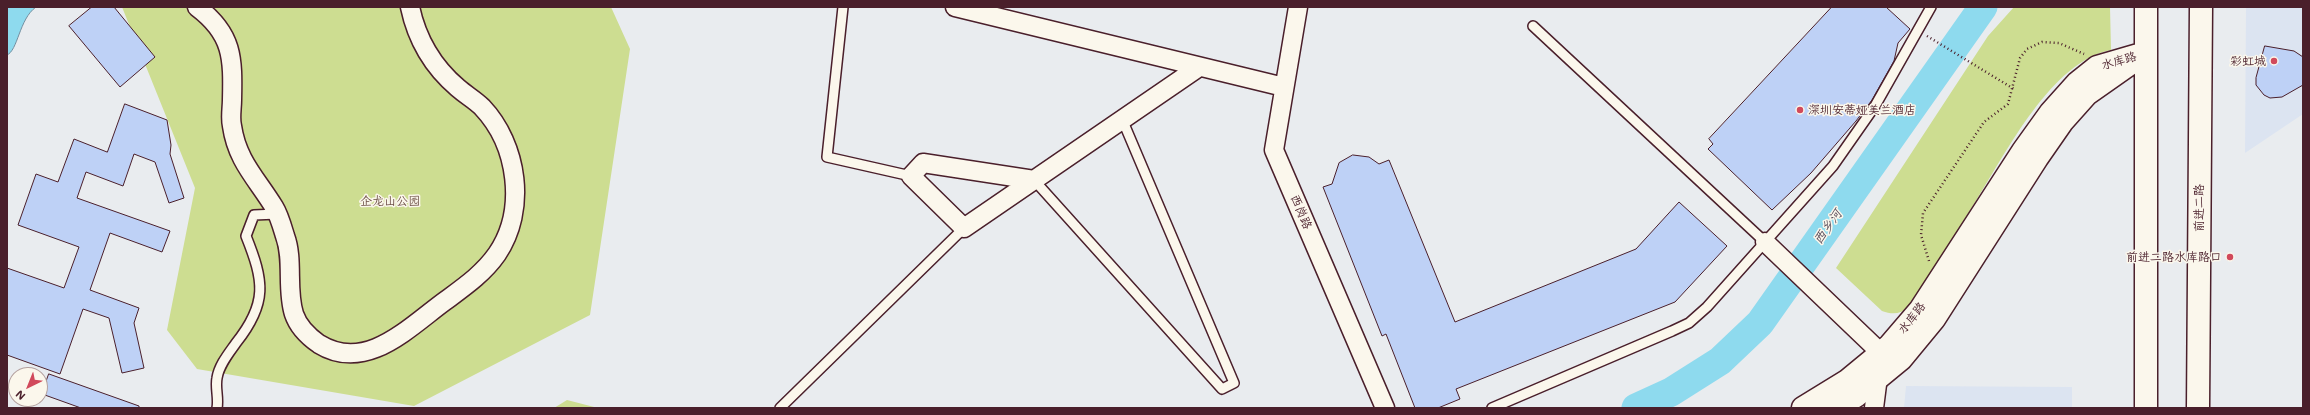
<!DOCTYPE html>
<html>
<head>
<meta charset="utf-8">
<style>
	body { margin:0 }
	#map { position:relative; width:2310px; height:415px; overflow:hidden; background:#e9ecef; font-family:Mali,sans-serif }
	canvas { display:block }
	.frame { position:absolute; inset:0; border:8px solid #4a1f2b; pointer-events:none }
	.north { position:absolute; left:8px; top:367px; width:40px; height:40px; box-sizing:border-box; background:#fbf7ec; border:1px solid #b4a19f; border-radius:50%; rotate:223deg; font-size:11px; font-weight:700; line-height:16px; text-align:center; color:#4a1f2b }
	.north::after { content:''; display:block; margin:auto; width:14px; height:18px; background:#d1495b; clip-path:polygon(50% 0,100% 100%,50% 72%,0 100%) }
</style>
</head>
<body>
<div id="map">
<canvas width="2310" height="415"></canvas>
<div class="frame"></div>
<div class="north">N</div>
</div>
<script>
const context = document.querySelector('canvas').getContext('2d');
context.lineJoin = 'round';
function fillPath(path, color) { context.fillStyle = color; context.fill(path, 'evenodd'); }
function strokePath(path, color, width, dash) { context.strokeStyle = color; context.lineWidth = width; context.lineCap = dash ? 'butt' : 'round'; context.setLineDash(dash || []); context.stroke(path); }
function write(font, color, halo, rows, align = 'center') {
  context.font = font + ' Mali,"LXGW WenKai TC",sans-serif'; context.lineWidth = 3; context.setLineDash([]); context.textBaseline = 'middle'; context.strokeStyle = halo; context.fillStyle = color; for (const [text, x, y, turn = 0] of rows) {
    context.save(); context.translate(x, y); context.rotate((+turn || 0) * Math.PI / 180); context.textAlign = isNaN(turn) ? turn : align; if (halo) context.strokeText(text, 0, 0); context.fillText(text, 0, 0); context.restore();
  }
}
const built = new Path2D(`
	M2246,7h57v107l-58,39z
	M1906,386l166,1v21h-168z`);
const green = new Path2D(`
	M122,7h489l19,42 -40,266 -176,91 -217,-37 -30,-39 28,-142z
	M2014,7h96l1,43c-59,11 -104,101 -134,149 -22,36 -45,72 -67,108 -10,7 -17,8 -28,4l-46,-43 152,-232z
	M567,400l31,8h1h-45z`);
const water = new Path2D(`
	M7,7h29c-17,12 -18,44 -29,48z`);
const river = new Path2D(`
	M1636,408l35,-16 49,-31 40,-38 223,-316`);
const building = new Path2D(`
	M92,7h22l41,50 -35,30 -51,-61z
	M1832,7h54l24,22 -12,14 -4,18 -22,39 -16,21 -45,52 -39,37 -64,-61 5,-5 -4,-5z
	M2265,46l29,5 9,6v28l-21,12 -12,1 -6,-3 -8,-10v-7z
	M125,104l42,16 4,25 -1,9 14,44 -15,5 -14,-41 -21,-8 -11,32 -37,-14 -9,26 93,33 -8,21 -52,-19 -20,57 49,18 -5,15 10,45 -22,5 -13,-55 -26,-9 -23,65 -53,-19v-87l57,20 15,-41 -61,-22 18,-51 22,8 16,-43 33,13z
	M1353,155l16,2 10,7 10,-4 66,162 181,-73 43,-47 48,44 -52,56 -219,87 4,10 -22,9h-23l-29,-74 -4,2 -59,-149 9,-3 7,-21z
	M49,374l90,32v2h-58l-39,-14z`);
const path = new Path2D(`
	M1927,36l87,53
	M1929,261l-8,-26 2,-22 61,-91 24,-18 12,-46 7,-9 15,-7 17,1 25,11`);
const lane = new Path2D(`
	M843,7l-16,150 84,19
	M1533,26l232,216
	M1034,180l188,209 12,-6 -112,-264
	M217,408c2,-10 -2,-20 0,-30 2,-13 12,-25 19,-35 32,-40 28,-62 10,-107l8,-21 23,-1
	M780,408l184,-180
	M1492,408l180,-77 17,-8 18,-16 126,-141 42,-60 56,-99`);
const street = new Path2D(`
	M197,7c36,27 36,51 35,93 0,8 -2,18 0,26 5,35 25,53 42,81 5,8 8,19 11,29 9,24 1,53 9,78 4,12 15,23 25,30 47,29 89,-16 126,-43 19,-14 38,-27 52,-47 30,-44 21,-109 -15,-147 -7,-7 -16,-12 -24,-19 -26,-22 -41,-48 -48,-81
	M955,7l329,80
	M1298,7l-24,143 111,258
	M1034,180l-111,-17 -12,13 53,52 235,-161
	M1765,242l116,111 -7,55`);
const secondary = new Path2D(`
	M2146,7v401
	M1803,408l44,-27 34,-28 9,-8 30,-35 103,-159 28,-39 26,-29 20,-16 48,-14
	M1837,408l19,-12 45,-37 33,-40 103,-161 25,-36 25,-28 47,-33
	M2198,408l3,-401`);
const markers = [
	[2274,61,4,"#d1495b"],
	[1800,110,4,"#d1495b"],
	[2230,257,4,"#d1495b"]
];
const streetNames = [
	["水库路",2119,61,-16],
	["前进二路",2199,208,-90],
	["西岗路",1301,212,67],
	["水库路",1912,318,-52]
];
const poiNames = [
	["彩虹城",2266,61],
	["深圳安蒂娅美兰酒店",1808,110,"left"],
	["前进二路水库路口",2222,257]
];
const parkNames = [
	["企龙山公园",390,201]
];
const waterNames = [
	["西乡河",1828,227,-55]
];
fillPath(built, '#dce4f1');
fillPath(green, '#cddd91');
fillPath(water, '#8edaee');
strokePath(water, '#738fa0', 1);
strokePath(river, '#8edaee', 29);
fillPath(building, '#bed1f6');
strokePath(building, '#4a1f2b', 1);
strokePath(lane, '#4a1f2b', 12);
strokePath(street, '#4a1f2b', 21);
strokePath(secondary, '#4a1f2b', 25);
strokePath(path, '#4a1f2b', 2.5, [1, 3]);
strokePath(lane, '#fbf7ec', 9);
strokePath(street, '#fbf7ec', 18);
strokePath(secondary, '#fbf7ec', 22);
for (const [x, y, r, color] of markers) { const dot = new Path2D(); dot.arc(x, y, r, 0, 2 * Math.PI); context.fillStyle = color; context.fill(dot); strokePath(dot, '#fbf7ec', 1.5); }
write('12px', '#4a1f2b', '#fbf7ec', streetNames);
write('12px', '#4a1f2b', '#fbf7ec', poiNames, 'right');
write('12px', '#6b4e44', '#fbf7ec', parkNames);
write('italic 13px', '#5b4e5c', '#fbf7ec', waterNames);
</script>
</body>
</html>
